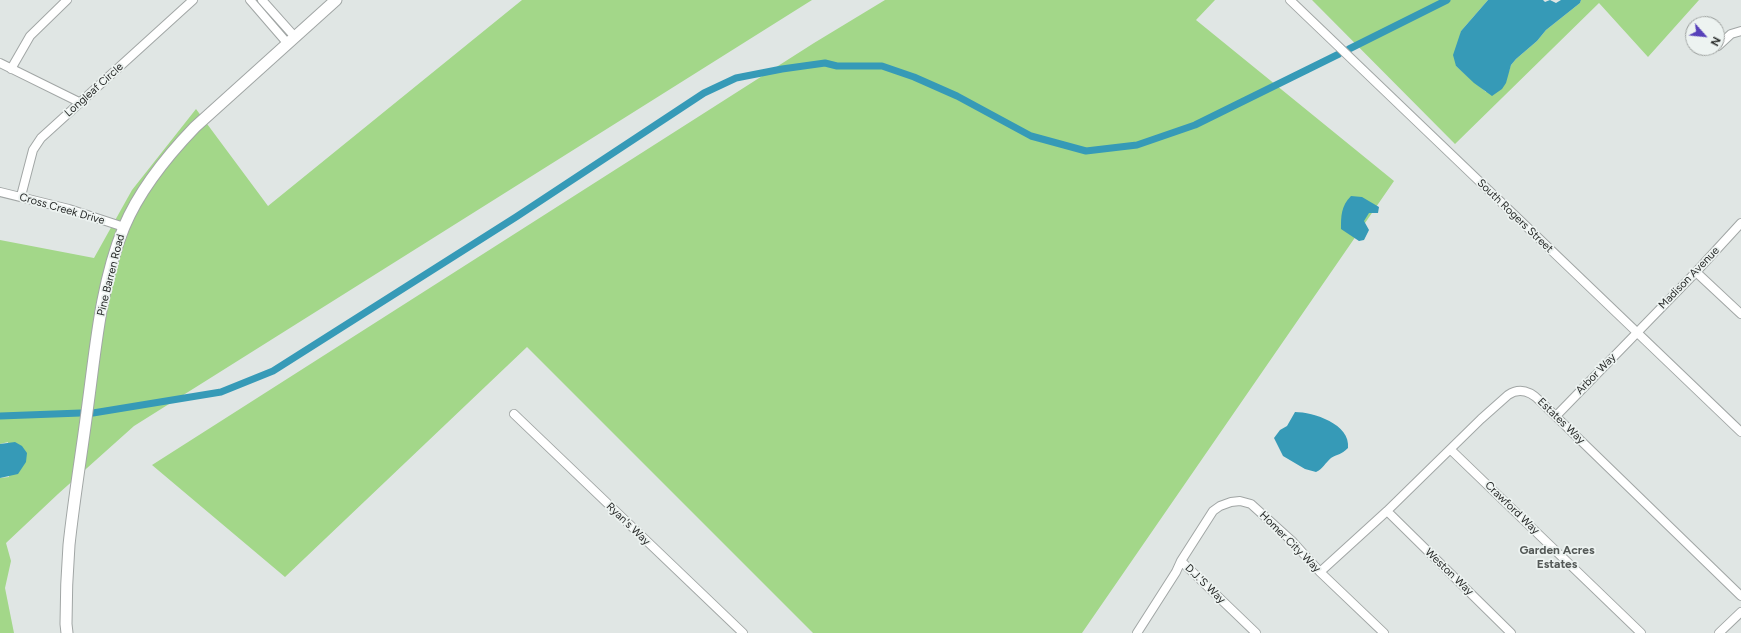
<!DOCTYPE html>
<html>
<head>
<meta charset="utf-8">
<style>
	body { margin:0 }
	#map { position:relative; width:1741px; height:633px; overflow:hidden; background:#e0e6e4; font-family:Figtree,sans-serif }
	canvas { display:block }
	.north { position:absolute; left:1685px; top:16px; width:40px; height:40px; box-sizing:border-box; background:#edf3f1; border:1px solid #9fa3a1; border-radius:50%; rotate:117deg; font-size:11px; font-weight:700; line-height:16px; text-align:center; color:#292b2a }
	.north::after { content:''; display:block; margin:auto; width:14px; height:18px; background:#5741b9; clip-path:polygon(50% 0,100% 100%,50% 72%,0 100%) }
</style>
</head>
<body>
<div id="map">
<canvas width="1741" height="633"></canvas>
<div class="north">N</div>
</div>
<script>
const context = document.querySelector('canvas').getContext('2d');
context.lineJoin = 'round';
function fillPath(path, color) { context.fillStyle = color; context.fill(path, 'evenodd'); }
function strokePath(path, color, width, dash) { context.strokeStyle = color; context.lineWidth = width; context.lineCap = dash ? 'butt' : 'round'; context.setLineDash(dash || []); context.stroke(path); }
function write(font, color, halo, rows, align = 'center') {
  context.font = font + ' Figtree,sans-serif'; context.lineWidth = 3.5; context.setLineDash([]); context.textBaseline = 'middle'; context.strokeStyle = halo; context.fillStyle = color; for (const [text, x, y, turn = 0] of rows) {
    context.save(); context.translate(x, y); context.rotate((+turn || 0) * Math.PI / 180); context.textAlign = isNaN(turn) ? turn : align; if (halo) context.strokeText(text, 0, 0); context.fillText(text, 0, 0); context.restore();
  }
}
const green = new Path2D(`
	M522,0h290l-678,426 -76,68 -52,49 5,18 -6,27 9,45h-14v-155l9,-1 -1,-35 -8,2v-204l94,18 38,-68 64,-81 72,97z
	M885,0h330l-19,20 198,161 -312,452h-269l-286,-286 -242,230 -133,-112 662,-422z
	M1312,0h176l-27,31 -5,35 30,26 23,-21 2,-6 5,-6 21,-18 9,-11 34,-27 1,-3h118l-51,57 -49,-54 -144,141z`);
const water = new Path2D(`
	M1488,0h55l2,2 5,-2 6,3 5,-3h20l-1,3 -34,27 -9,11 -21,18 -5,6 -5,18 -4,6 -10,7 -18,-13 -18,-17 -3,-11 8,-24z
	M1351,196l11,1 17,10 -1,6h-9l-5,8 5,9 -5,10 -5,1 -18,-12c0,-13 0,-23 10,-33z
	M1295,412c18,0 56,12 53,36 -7,7 -11,6 -17,10 -6,5 -8,11 -15,14l-11,-3 -22,-13 -9,-18 6,-8 7,-4z
	M15,442l7,4 5,7 -1,9 -8,12 -18,4v-34z`);
const canal = new Path2D(`
	M1349,49l98,-49
	M93,413l128,-21 52,-21 243,-154 188,-124 32,-15 46,-9 43,-6 12,3h45l32,11 43,19 74,40 55,15 51,-6 58,-20 144,-71
	M0,416l81,-3`);
const minor = new Path2D(`
	M250,0l38,44
	M262,0l33,37
	M1290,0l451,432
	M1718,46l13,-12 10,-3
	M0,63l79,39
	M11,69l19,-33 37,-36
	M0,192l69,17 55,18
	M21,196l12,-46 8,-12 152,-138
	M1696,272l45,42
	M514,414l229,219
	M1556,416l140,-144 45,-49
	M1451,450l190,183
	M1387,511l124,122
	M1181,561l32,-50 7,-5 11,-4 9,-1 11,3 42,38 27,30 64,61
	M1320,572l67,-61 94,-92 27,-24c12,-8 23,-3 32,6l201,195
	M1137,633l39,-61 5,-11 75,72
	M1719,633l22,-21`);
const major = new Path2D(`
	M67,633l-1,-9c0,-27 1,-53 3,-79 5,-47 13,-94 19,-141 8,-59 13,-121 36,-177 16,-38 43,-71 71,-100l141,-127`);
const streetNames = [
	["Longleaf Circle",94,90,-42],
	["Cross Creek Drive",62,209,16],
	["South Rogers Street",1515,216,44],
	["Pine Barren Road",111,275,-76],
	["Madison Avenue",1689,278,-46],
	["Arbor Way",1596,374,-46],
	["Estates Way",1561,421,44],
	["Crawford Way",1512,508,44],
	["Ryan's Way",628,524,44],
	["Homer City Way",1290,542,45],
	["Weston Way",1449,572,44],
	["D.J.'S Way",1205,584,44]
];
const neighbourhoodNames = [
	["Garden Acres",1557,550],
	["Estates",1557,564]
];
fillPath(green, '#a3d789');
fillPath(water, '#369ab7');
strokePath(canal, '#369ab7', 7);
strokePath(minor, '#a1a6a5', 10);
strokePath(major, '#a1a6a5', 13);
strokePath(minor, '#fff', 8);
strokePath(major, '#fff', 11);
write('11px', '#292b2a', '#edf3f1', streetNames);
write('bold 12px', '#545957', '#edf3f1', neighbourhoodNames);
</script>
</body>
</html>
